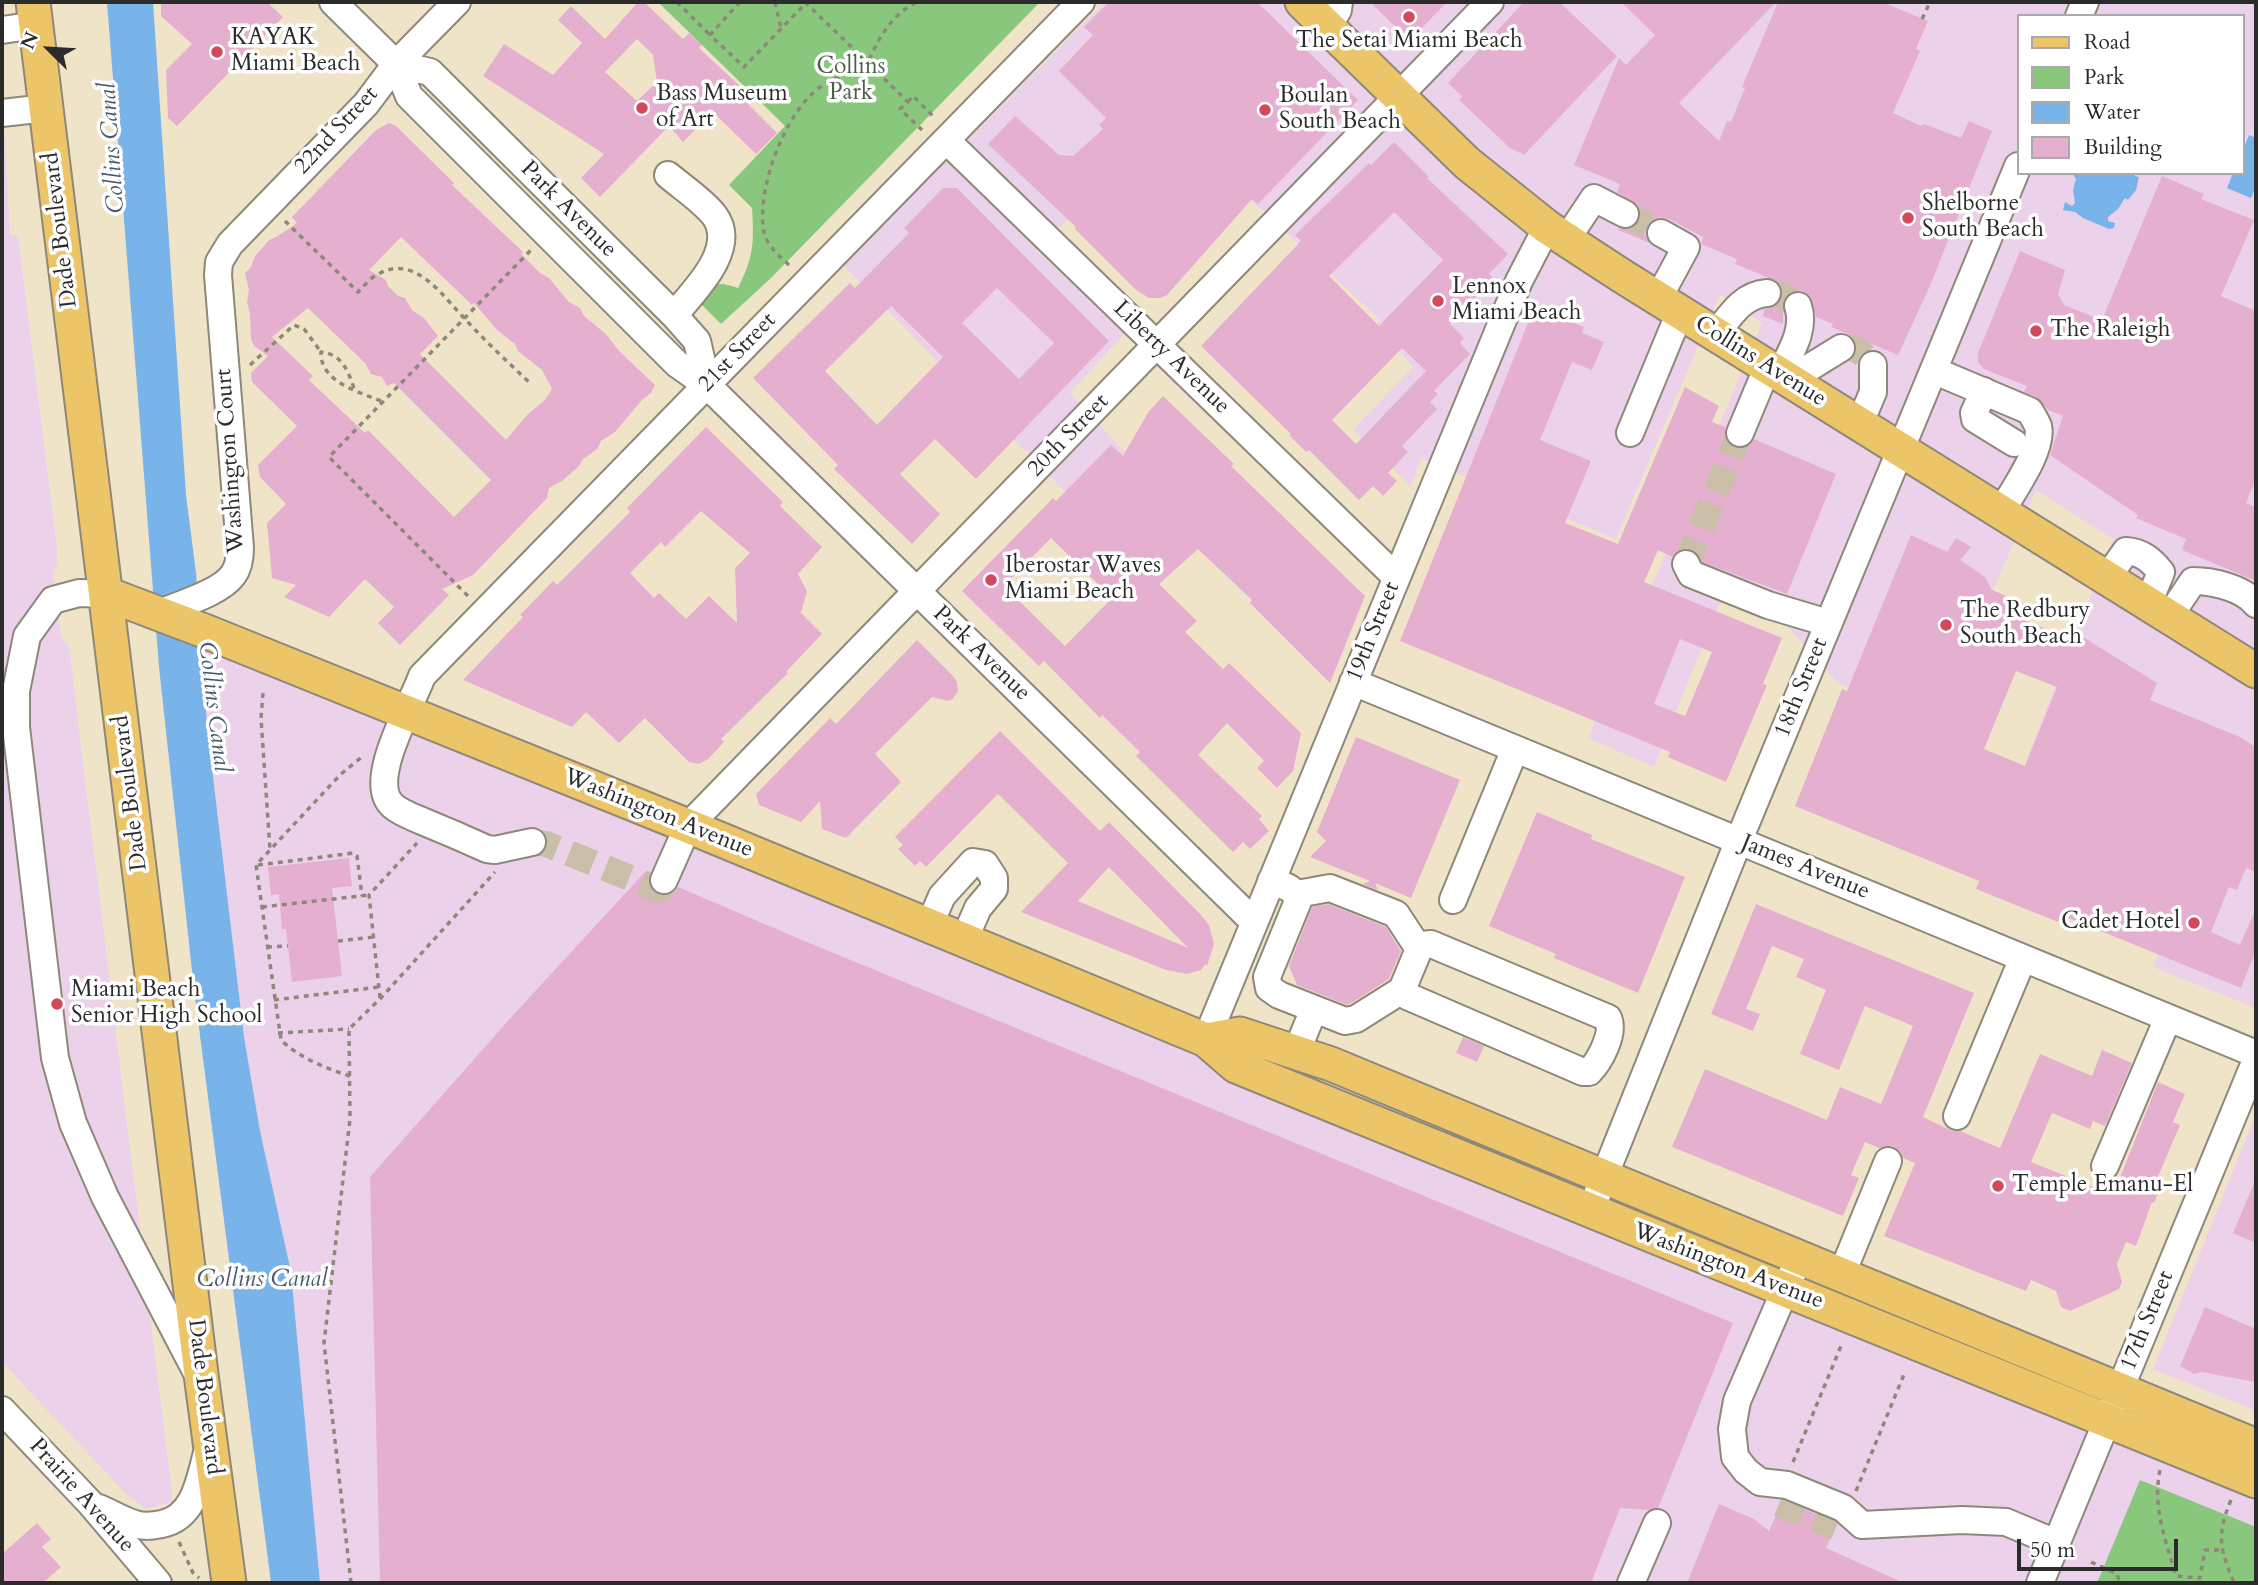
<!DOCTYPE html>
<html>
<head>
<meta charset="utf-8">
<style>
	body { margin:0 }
	#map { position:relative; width:2258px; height:1585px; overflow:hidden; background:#f0e4c8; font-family:Cardo,serif }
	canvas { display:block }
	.frame { position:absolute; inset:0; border:4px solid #2b2b2b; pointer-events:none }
	.legend { position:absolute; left:2017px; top:14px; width:228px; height:161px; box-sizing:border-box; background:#fff; border:2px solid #aaa; margin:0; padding:9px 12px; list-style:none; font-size:21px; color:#2b2b2b }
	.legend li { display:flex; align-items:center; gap:14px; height:35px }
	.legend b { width:35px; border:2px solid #aaa }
	.north { position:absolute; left:14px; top:14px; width:70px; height:70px; -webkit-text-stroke:5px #fff; paint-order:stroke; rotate:294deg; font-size:19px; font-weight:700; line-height:28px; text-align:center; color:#2b2b2b }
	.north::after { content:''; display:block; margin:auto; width:24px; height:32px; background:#2b2b2b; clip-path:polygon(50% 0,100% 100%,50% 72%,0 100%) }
	.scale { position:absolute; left:2017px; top:1539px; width:161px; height:32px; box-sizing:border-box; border:4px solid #2b2b2b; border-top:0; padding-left:9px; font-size:21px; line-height:24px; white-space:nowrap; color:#2b2b2b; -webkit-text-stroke:5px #fff; paint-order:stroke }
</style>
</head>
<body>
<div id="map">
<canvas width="2258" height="1585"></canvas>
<div class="frame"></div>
<ul class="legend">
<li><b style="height:9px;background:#edc569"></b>Road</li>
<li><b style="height:19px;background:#89c77d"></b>Park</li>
<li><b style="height:19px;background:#78b3e9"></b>Water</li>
<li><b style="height:19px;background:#e5b0d0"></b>Building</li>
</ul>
<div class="north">N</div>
<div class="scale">50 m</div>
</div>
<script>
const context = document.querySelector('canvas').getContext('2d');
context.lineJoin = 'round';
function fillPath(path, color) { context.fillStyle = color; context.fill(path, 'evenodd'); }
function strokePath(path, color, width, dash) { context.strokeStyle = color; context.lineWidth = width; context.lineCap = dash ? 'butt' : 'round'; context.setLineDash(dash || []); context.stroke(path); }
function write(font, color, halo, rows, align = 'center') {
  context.font = font + ' Cardo,serif'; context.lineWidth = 7; context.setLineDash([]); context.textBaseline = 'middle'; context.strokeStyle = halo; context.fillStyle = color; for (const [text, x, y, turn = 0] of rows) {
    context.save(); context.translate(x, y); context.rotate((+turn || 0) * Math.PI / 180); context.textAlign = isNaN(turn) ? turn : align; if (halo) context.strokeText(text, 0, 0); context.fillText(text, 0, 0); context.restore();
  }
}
const built = new Path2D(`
	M1105,2h1151v1006l-103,-41 52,-128 -94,-47 -84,-34 86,-219 -77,-49 -100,235 -97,-41 -53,-59 -65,-25 -67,167 -66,-29 174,-415 -42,-29 -104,245 -195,-81 -10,28 -58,-56 60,-63 -36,-43 3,-4 -117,-109 -95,-82 -132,120 88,85 -54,59 119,129 -50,45 -296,-302zM2018,16h224v157h-224z
	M2,137h3l5,98h8l39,312v17l-4,7 8,66 8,10 104,855 -27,7 -19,-14 -125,-133z
	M199,620l2057,846v117h-1936l-29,-311 -31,-141 -16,-94 -37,-311z
	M2256,1114v297l-103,-42z`);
const green = new Path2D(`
	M658,2h382l-269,276 -50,46 -22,-22c12,-20 17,-21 39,-14 16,-32 16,-44 14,-80l-23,-23 56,-59z
	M2140,1480l116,47v56h-159z`);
const water = new Path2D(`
	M107,2h46l33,493 10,78 11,153 37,311 16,94 31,141 29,311h-49l-77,-594 -35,-322z
	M2249,135l7,3v47l-5,13 -24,-10 6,-15h9v-21z
	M2072,173h63v3l4,1 -3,13 -8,10 -3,-2 -7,11 -10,8v4l7,2 -1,5 -5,1 -26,-11 -8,-6 -12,-2 2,-8 7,4 3,-3 -2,-13 3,-11z`);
const building = new Path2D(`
	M161,2h106l16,15 -106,109 -9,-8 -2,-48 26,-26 -31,-28z
	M638,2h6l39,37 6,-6 13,12 -3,3 41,38 -1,9 38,38 -21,21 -41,-40 -6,7 -3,-2 -23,23 -14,-16 -69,71 -19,-19 23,-24 -121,-78 21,-32 49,31 29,-32 -24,-23 13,-14 34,33zM637,39l16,16 4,27 -20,19 -32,-29z
	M1109,2h148l101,98 -100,104 -6,-5 -85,96 -7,3h-11l-13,-8 -61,-61 1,-2 -88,-83 27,-28 44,39 14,1 30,-27 -4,-4 7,-7 -47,-47 34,-36 -9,-8z
	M1370,2h77l-30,31h-15z
	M1524,2h35l58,54 -93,99 -14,-7 -51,-48 3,-4 -14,-13z
	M1621,2h155l-97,101 40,38 8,-20 4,1 14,-34 -3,-1 36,-85h104l46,19 -12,28 4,2 -27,62 28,13 3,-2 37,14 8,-17 23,10 -63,157 -31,67 -67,-28 2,-3 -17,-7 -6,-21 -8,-5h-8l-7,4 -4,6v23l-20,-8 1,-6 13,-5 5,-6 1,-8 -4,-9 -44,-18 2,-5 -36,-15 2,-7 -34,-18 -9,-2 -6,2 -6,6 -3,9 5,9 -32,-13 1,-2h14l6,-6 2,-8 -3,-9 -21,-13 3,-8 -46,-19 45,-107 7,7 29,-30z
	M389,123l7,3 58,57 -2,2 71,67 -2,2 19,19 9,5 20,24 11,6 4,8 22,18 13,17 36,34 -4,8 -9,7 -27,32 -14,9 -4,8 -15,11 -3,6 -17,15 -13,7 -2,10 -74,77 -31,14 7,6 -49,50 -22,-22 16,-16 -29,-28 -36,38 -45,-20 12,-12 -24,-7 -5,-55 19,-19 -26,-27 -2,-12 39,-39 -45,-44 -1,-9 17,-17 -14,-10 -3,-7 -1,-25 -3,-12 2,-12 -4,-17 6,-6 4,-11 14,-16 9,-4 19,-13 -5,-6 84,-87zM401,237l71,68 2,-2 23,27 18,14 3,7 24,19 10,19 -8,12 -16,13 -22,26 -86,-86 18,-18 -14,-18 -12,-8 -7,-12 -7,-2 -10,-10 -2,-6 -17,-10zM308,308l57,55 6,11 11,3 5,9 7,-3 97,97 -37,37 -86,-87 -3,3 -56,-53 4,-4 -41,-39z
	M1394,142l35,35 -2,1 81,76 -19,20 5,4 -44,46 14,14 -4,5 10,11 -36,37 4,3 -8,8 7,7 -35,37 6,6 -20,21 9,8 -14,15 -10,-10 -14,14 -50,-50 -3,2 -17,-17 2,-1 -90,-88 100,-105 -6,-6 74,-72 2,2zM1394,212l49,48 -64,66 -50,-50zM1402,348l24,23 -70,73 -24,-24z
	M2162,176l42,18 -3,5 53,21 -33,76 35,15v167l-10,25 10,4v74l-74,-31 4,-11 -50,-21 2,-3 -88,-60 13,-39 -15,-6 -11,-13 -13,-5 3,-6 -43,-17 -6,-7v-9l42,-102 45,19 -7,24 6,11 38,15z
	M943,188h14l152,153 -133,138 -41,-40 -35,35 40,40 -28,30 -78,-75 4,-4 -85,-87 97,-95 5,5 54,-55 -5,-5zM997,288l57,55 -35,36 -57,-56zM891,306l52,51 -66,68 -52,-54z
	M1536,303l27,11 -1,4 22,9 -2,6 22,9 -12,28 -20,-8 -32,78 51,21 -26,62 53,21 67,-157 34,19 -7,16 13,5v9l2,6 6,5 10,1 7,-3 4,-6 82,35 -49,120 -85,-32 -7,-11 -7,-3 -10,2 -6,7 -14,-7 -14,32 138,56 -19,46 4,1 -41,97 -58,-25 2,-5 -270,-111zM1680,639l32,13 -27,64 -31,-12z
	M1163,396l71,68 -3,2 134,130 -35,87 -80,-80 2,-3 -54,-51 -39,35 38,37 -12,11 38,37 6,-6 72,70 -8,38 -16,17 -20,-20 7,-7 -37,-38 -29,32 64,61 -3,3 10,12 -19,18 -7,-7 -10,10 -97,-96 4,-4 -38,-37 -2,3 -56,-57 -5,5 -77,-75 91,-93 3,3 55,-56 12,11 26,-45zM1051,538l61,60 -47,48 -61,-60z
	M706,427l77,75 -3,4 42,41 -24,27 9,17 -6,22 21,21 -36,38 2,1 -67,66 3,3 -16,17 -9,5 -10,-2 -44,-44 -26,25 -33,-31 -14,15 -109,-47 60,-63 -3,-2 33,-34 4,4 73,-73 -3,-4zM701,511l49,42 -15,15 2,55 -28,-27 -23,23 -27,-26 -5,5 -24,-25 31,-31 4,5z
	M1911,535l36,17 9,-14 15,9 -11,13 25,17 7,13 38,16 -6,14 51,21 3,-7 79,49 -7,17 90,37 16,10v125l-10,-4 -9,22 -8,-3 -18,45 29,13 16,-37v42l-15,38 -180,-73 -3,7 -82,-33 3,-8 -184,-75 47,-117 5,2zM2016,671l41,16 -32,79 -41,-17z
	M917,640l36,36 4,6 1,9 -5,8 -5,2 -16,-4 -57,57 26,28 -55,56 -24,-9 -2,-28 -19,21 -42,-17 -3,-11 74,-76 6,6z
	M1000,731l100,100 9,-9 91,92 9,11 5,19 -7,22 -2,-2 -4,6 -14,4 -21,-4 -145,-58 47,-49 -70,-69 -72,73 -6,-6 -5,5 -17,-17 5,-4 -8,-8zM1109,867l79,81 -110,-47z
	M1356,737l104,43 -49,118 -36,-15 3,7 -15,-6 7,-3 -60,-24 16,-16 -9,-9z
	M1537,812l55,23 -1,4 94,38 -47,116 -84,-35 2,-4 -67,-28z
	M349,858l3,28 -20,2 10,88 -50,6 -6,-53h-4l-3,-35 -8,1 -3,-28z
	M645,872l4,2 -1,8 3,7 7,6 8,1 7,-3 5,-6 124,53 931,383 -75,185 -10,2 -28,-2 -29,75h-1211l-10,-406 145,-164z
	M1328,904l58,23 15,24 -12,28 -39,25 -3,1 -50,-20 -8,-19 23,-59z
	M1756,904l218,89 -51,124 27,13 10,1 40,17 40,-94 52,22 10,-26 30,13 -27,63 -12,-5 -3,8 -38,-16 -21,49 82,33 45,-113 27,12 -12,28 7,3 -23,54 6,3 -9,21 -2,-1 -16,44 -10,-4 -9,22 5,18 -3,7 -49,22 -9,-4 -5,-16 -25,-11 -5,11 -142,-55 31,-73 -12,-5 -3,-7 -7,-5 -14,2 -14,-6 -14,33 8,3 -16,38 -171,-69 33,-78 122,51 13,-33 41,17 32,-78 -48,-20 -26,64 -39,-16 26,-64 -30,-13 8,-18 -32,-13 -26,63 14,5 -7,17 -42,-17z
	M1463,1037l21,9 -7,16 -21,-9z
	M2256,1178v65l-23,-10z
	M2205,1307l51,22v53l-55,-10 -7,2 -14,-8z
	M1783,1500l54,23 -11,25 78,35h-217l32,-79 35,15 15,12z
	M37,1523l14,16 -9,8 19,20 -18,16h-41v-29z`);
const minorTunnel = new Path2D(`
	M1625,214l36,19
	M1767,293l14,2 17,11
	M1841,348c16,-2 21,5 32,17
	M1686,564l54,-131
	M532,842l14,2 114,46 4,-10
	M1779,1504l57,23`);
const path = new Path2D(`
	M677,2l33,33
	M740,2l-30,33 34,32 62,-64
	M775,2l6,27
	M805,2l103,100 -8,7 22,21
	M1922,19l8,-17
	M908,102l5,-6 21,21
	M285,221l73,71c6,-6 12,-14 20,-18 38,-21 65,23 88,46 21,23 44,44 66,65
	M789,265c-12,-11 -25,-22 -26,-39 -4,-43 22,-113 57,-139 14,-10 35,-14 47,-25 4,-5 7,-13 10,-19 11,-18 21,-32 40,-41
	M250,365l44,-40 10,4 17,23
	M354,388c-6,-17 -12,-34 -33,-36 -1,31 40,40 62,50
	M468,596l-139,-139 202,-207
	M263,693l-2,25 9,132
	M258,865l96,-12 3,3 5,40
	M262,907l107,-12
	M338,941l36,-4
	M267,947l21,-1
	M380,998l-11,-103 48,-52
	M274,1000l105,-13
	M278,1033l71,-4
	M350,1076c-23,-7 -52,-19 -69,-36l-25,-175 85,-91 22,-18
	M1793,1462l48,-116
	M2160,1470c-8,37 6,71 16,106l24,2 5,-28h16
	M1856,1491l49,-119
	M2231,1500c-15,36 -11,48 3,83
	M179,1542l14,31 6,5
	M2091,1562l26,12 3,9
	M351,1583l-27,-240 26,-224 -1,-90 31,-30 115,-127`);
const minor = new Path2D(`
	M333,2l63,62 13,32 268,268 30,21 547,537
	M2079,16l6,-14
	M1328,27l10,-17 1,-8
	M2,30l34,-5
	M396,64l34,8 244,243 23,26 10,44
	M2,113l44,-5
	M946,140l450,437
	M668,175c14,12 34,25 46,40 25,33 -20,76 -40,100
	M1566,240l28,-42 31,16
	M1658,299l28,-52 -25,-14
	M1716,334c14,-18 26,-39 51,-41
	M1935,371l95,40c2,4 6,10 8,15 6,23 -26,66 -37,86
	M1780,374c10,-21 26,-44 18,-68
	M1794,383l13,-14 34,-21
	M1984,391l-10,22 1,6 39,24
	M1860,423l13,-31v-27
	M1630,433l50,-121
	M1740,433l28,-67
	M1686,564l5,10 77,31 60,18
	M2107,578l19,-27c16,1 25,9 35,21l-13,32
	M107,594l-28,-1 -26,7 -26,36 -11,55v36l39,331 18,65 32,74 91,174
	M160,613c20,-9 60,-20 73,-38 6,-8 7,-17 7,-27l-22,-273 1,-13 11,-18 136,-140 30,-40 61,-62
	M2169,617l24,-36c20,0 50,7 63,23
	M1353,682l903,372
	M532,842l-37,8 -8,-1c-22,-10 -43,-19 -65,-28 -9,-4 -21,-8 -29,-15 -28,-24 19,-101 29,-130l659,-674
	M664,880l24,-54 802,-824
	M1271,881c12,4 25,7 27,20l-31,76 2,11 10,7 66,26 11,-2 46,-29
	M1297,894l33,-6 66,26 23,35
	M1453,900l62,-151
	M929,926l13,-30 31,-34 12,2 9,14v11l-16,19 -14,32
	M1431,944l177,74c7,15 -8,43 -19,54h-6l-176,-76 -5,-6 17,-41 3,-4z
	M1206,1040l313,-759 28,-54
	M1296,1053l18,-44
	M1957,1116l66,-158
	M2105,1166l63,-148
	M1590,1212l149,-372 279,-674
	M1799,1258l-62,143 -5,28 3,28 11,14 14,11 27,3 56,23 19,17 100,-5 44,2 50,21
	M1841,1276l47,-115
	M2,1410l89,94 67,79
	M99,1508c12,5 23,12 36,16 9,3 17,2 27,0 34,-7 38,-47 46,-75
	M1631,1583l26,-60
	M2040,1583l216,-523`);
const major = new Path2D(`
	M33,2l169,1380 27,201
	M1302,2l165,161 80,64 75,49 634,395
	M107,594l100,38 481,194 518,214 30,26c340,140 680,276 1020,415
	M1206,1040l34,-6 91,30 925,382`);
const markers = [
	[1409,17,7,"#d1495b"],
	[217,52,7,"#d1495b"],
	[642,108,7,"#d1495b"],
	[1265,110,7,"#d1495b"],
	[1908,218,7,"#d1495b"],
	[1438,301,7,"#d1495b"],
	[2036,331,7,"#d1495b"],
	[991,580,7,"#d1495b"],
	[1946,625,7,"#d1495b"],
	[2194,923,7,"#d1495b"],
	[57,1004,7,"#d1495b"],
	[1998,1186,7,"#d1495b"]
];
const poiNames = [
	["KAYAK",231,39],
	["Miami Beach",231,65],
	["The Setai Miami Beach",1409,42,"center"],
	["Bass Museum",656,95],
	["of Art",656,121],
	["Boulan",1279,97],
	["South Beach",1279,123],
	["Shelborne",1922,205],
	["South Beach",1922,231],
	["Lennox",1452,288],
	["Miami Beach",1452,314],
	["The Raleigh",2050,331],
	["Iberostar Waves",1005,567],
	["Miami Beach",1005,593],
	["The Redbury",1960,612],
	["South Beach",1960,638],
	["Cadet Hotel",2180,923,"right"],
	["Miami Beach",71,991],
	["Senior High School",71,1017],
	["Temple Emanu-El",2012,1186]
];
const parkNames = [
	["Collins",851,68],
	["Park",851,94]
];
const streetNames = [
	["22nd Street",337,131,-47],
	["Park Avenue",568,210,45],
	["Dade Boulevard",61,230,-97],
	["21st Street",738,353,-46],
	["Liberty Avenue",1171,358,44],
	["Collins Avenue",1760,362,32],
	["20th Street",1069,436,-46],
	["Washington Court",231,461,-94],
	["19th Street",1374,632,-68],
	["Park Avenue",981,654,44],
	["18th Street",1802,688,-68],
	["Dade Boulevard",131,793,-97],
	["Washington Avenue",658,814,22],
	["James Avenue",1805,868,22],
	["Washington Avenue",1728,1267,21],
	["17th Street",2148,1321,-68],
	["Dade Boulevard",204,1397,83],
	["Prairie Avenue",81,1496,48]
];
const waterNames = [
	["Collins Canal",113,148,-94],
	["Collins Canal",213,707,83],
	["Collins Canal",262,1280]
];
fillPath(built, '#ecd1ea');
fillPath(green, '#89c77d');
fillPath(water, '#78b3e9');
fillPath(building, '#e5b0d0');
strokePath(minorTunnel, '#c9bfa9', 26, [26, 13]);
strokePath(minor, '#8e887a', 30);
strokePath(major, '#8e887a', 37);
strokePath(path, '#8e887a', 3.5, [5, 5]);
strokePath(minor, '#fff', 26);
strokePath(major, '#edc569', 33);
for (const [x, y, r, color] of markers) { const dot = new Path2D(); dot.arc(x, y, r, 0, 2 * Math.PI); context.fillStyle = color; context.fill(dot); strokePath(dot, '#fff', 2.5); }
write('23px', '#2b2b2b', '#fff', poiNames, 'left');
write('23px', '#4c6248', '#fff', parkNames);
write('23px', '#2b2b2b', '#fff', streetNames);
write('italic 24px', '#465b6e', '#fff', waterNames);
</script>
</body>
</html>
